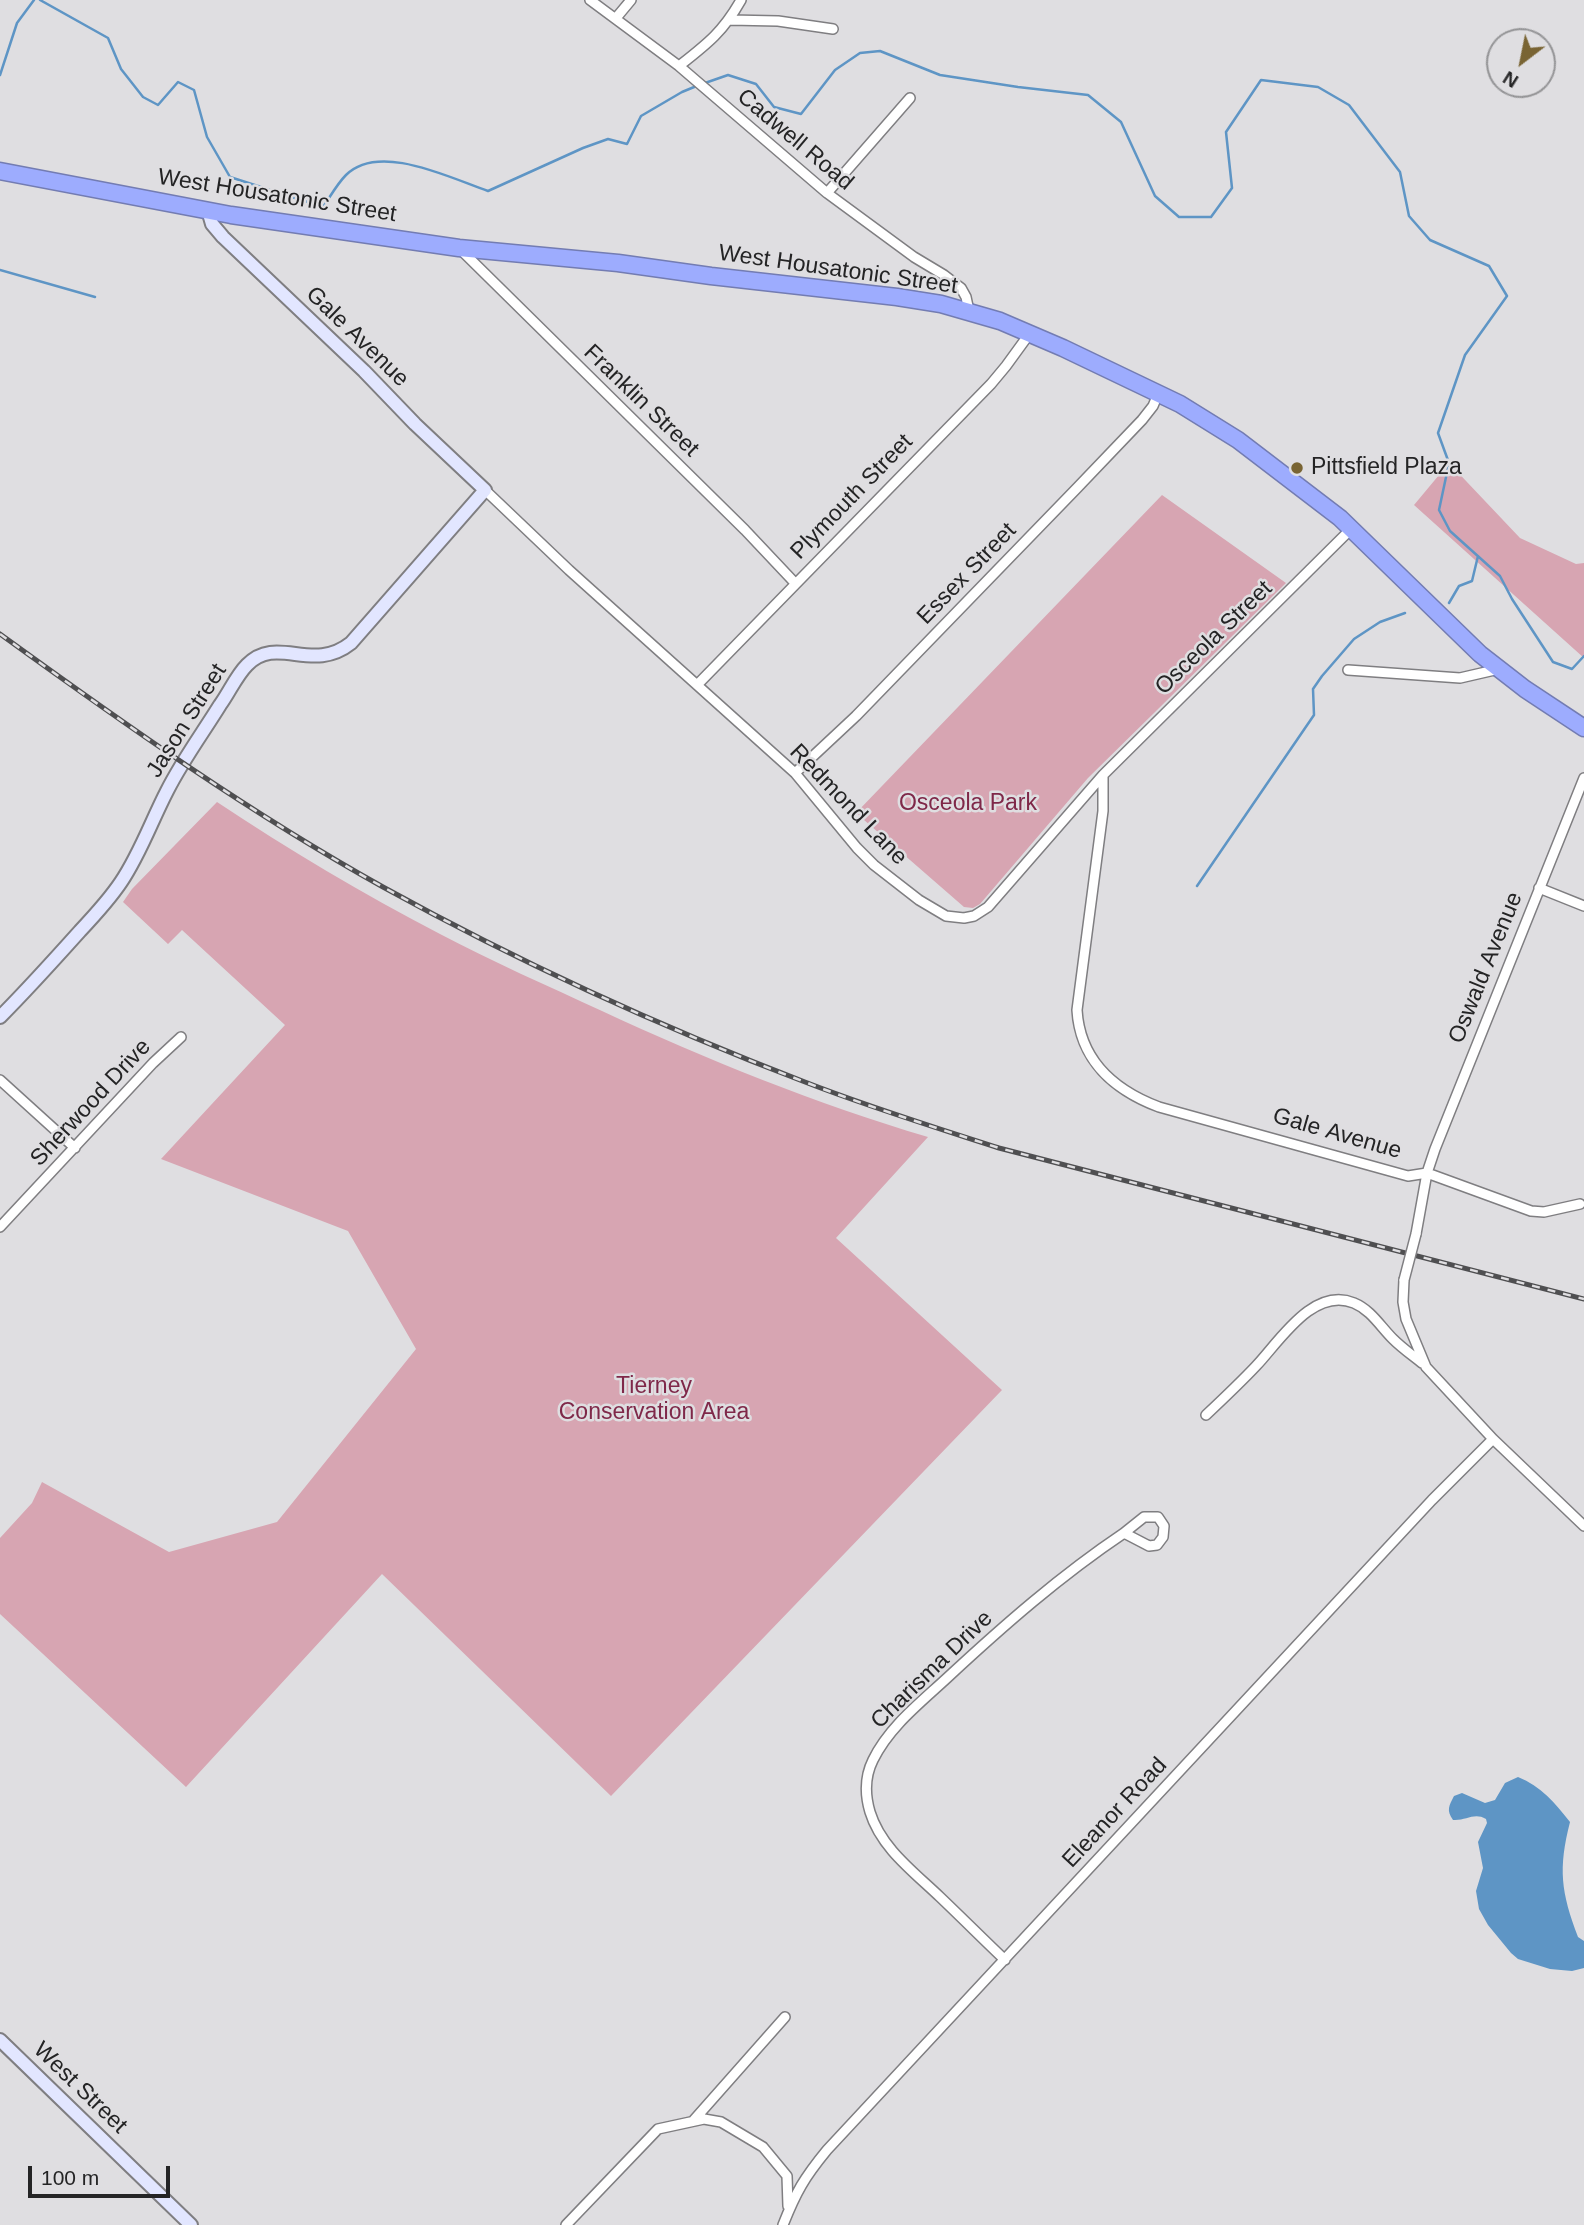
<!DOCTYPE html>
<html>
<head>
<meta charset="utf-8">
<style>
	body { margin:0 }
	#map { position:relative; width:1584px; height:2225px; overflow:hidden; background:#dfdee1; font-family:Arial,sans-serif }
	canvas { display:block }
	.north { position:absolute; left:1486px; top:28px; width:70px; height:70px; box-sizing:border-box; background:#dfdee1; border:2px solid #949496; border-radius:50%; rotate:212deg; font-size:19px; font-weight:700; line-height:28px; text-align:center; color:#242425 }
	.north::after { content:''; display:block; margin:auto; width:24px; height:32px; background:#796433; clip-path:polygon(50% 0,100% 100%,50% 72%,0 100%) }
	.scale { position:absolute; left:28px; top:2166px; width:142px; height:32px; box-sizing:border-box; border:4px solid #242425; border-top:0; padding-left:9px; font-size:21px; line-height:24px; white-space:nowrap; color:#242425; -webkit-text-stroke:5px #dfdee1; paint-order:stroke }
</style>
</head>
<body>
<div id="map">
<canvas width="1584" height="2225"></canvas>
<div class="north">N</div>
<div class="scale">100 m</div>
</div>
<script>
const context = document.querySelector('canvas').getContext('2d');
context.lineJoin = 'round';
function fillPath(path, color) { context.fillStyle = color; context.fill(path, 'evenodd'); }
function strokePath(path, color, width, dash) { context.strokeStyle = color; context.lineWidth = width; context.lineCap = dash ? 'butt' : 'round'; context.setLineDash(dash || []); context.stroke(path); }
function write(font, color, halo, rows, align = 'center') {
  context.font = font + ' Arial,sans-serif'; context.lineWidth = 5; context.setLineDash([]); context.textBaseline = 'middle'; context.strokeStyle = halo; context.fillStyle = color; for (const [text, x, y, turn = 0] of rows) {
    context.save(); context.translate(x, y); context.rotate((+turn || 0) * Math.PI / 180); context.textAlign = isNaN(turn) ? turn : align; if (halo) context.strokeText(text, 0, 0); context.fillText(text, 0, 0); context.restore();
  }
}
const green = new Path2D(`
	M1449,463l71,75 56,26 8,-1v95l-170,-153z
	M1162,495l124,88 -198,195 -108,126 -7,4 -9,-1 -108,-94z
	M217,802c72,48 146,92 223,132 53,28 108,52 162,77 106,49 214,93 326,126l-92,101 166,152 -391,406 -229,-222 -196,213 -186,-173v-76l32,-35 10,-21 127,70 108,-30 139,-173 -68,-118 -187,-72 124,-134 -103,-95 -14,14 -45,-42 9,-13z`);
const water = new Path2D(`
	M1518,1777c23,9 37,26 52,45 -12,47 -9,70 8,115l6,4v27l-12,3 -22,-2 -32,-10 -7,-6 -23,-28 -9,-16 -3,-18 7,-23 -5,-26 9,-19 -1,-4c-12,-7 -20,2 -33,1 -7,-10 -4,-14 1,-24l8,-3 23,10 10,-3 10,-17z`);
const stream = new Path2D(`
	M40,0l68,38 13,31 22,28 15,8 20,-23 16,8 13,47 23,40 93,30c7,-10 14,-23 23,-32 33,-33 104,3 142,16l95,-43 25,-9 19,5 14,-28 41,-24 17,-7
	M0,75l17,-52 17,-23
	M705,83l23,-8 28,9 18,23 27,7 34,-44 25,-17 20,-2 60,24 78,12 70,8 33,27 34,74 24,21h32l21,-29 -6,-56 35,-52 57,7 31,18 51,67 9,44 21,24 59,26 18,30 -42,59 -27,78 11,30 -10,47 11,21 50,45 12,23 41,63 19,7 12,-13
	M0,270l95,27
	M1449,603l10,-17 13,-5 6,-25
	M1197,886l117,-171 -1,-26 9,-13 32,-37 26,-17 25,-9`);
const street = new Path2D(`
	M590,0l89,66 148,127 87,64 30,18 17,13 5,9 3,14
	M616,18l15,-18
	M730,20l48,1 55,8
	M679,66c28,-22 44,-34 62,-66
	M827,193l83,-95
	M459,248l286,282 50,53
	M485,490l84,80 226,203 62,75 17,17 45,35 27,16 18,2 10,-2 14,-9 115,-132v36l-26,199c3,50 37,80 82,97l249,69 19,-3
	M1348,670l112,8 39,-9
	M697,685l294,-301 15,-18 24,-33
	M795,773l61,-57 221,-228 65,-68 11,-14 5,-12
	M1103,775l249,-247
	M1539,888l45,18
	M0,1080l75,68
	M1427,1173l104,38 13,1 36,-8
	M0,1227l153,-164 28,-26
	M1416,1234l11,-61 8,-24 149,-371
	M1404,1280l-1,22 3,17 20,48 67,72 91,87
	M1206,1415c17,-16 34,-32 50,-49 23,-24 57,-80 98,-63 17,7 26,23 39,36 9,9 19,16 29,24
	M1005,1960c-22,-21 -43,-42 -65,-63 -26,-25 -59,-49 -70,-85 -5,-17 -5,-36 3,-52 16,-33 47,-57 74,-82 56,-52 113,-102 177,-145l25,13 8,-1 6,-8 1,-11 -6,-9h-14l-20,16
	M693,2121l92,-104
	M566,2225l92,-96 46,-10 17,3 42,25 24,29 1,30
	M783,2225c13,-33 21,-47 44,-75l605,-650 61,-61`);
const secondary = new Path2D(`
	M0,1017c28,-28 54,-57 80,-86 15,-16 29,-31 41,-49 19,-28 30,-60 46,-91 15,-30 35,-57 53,-86 9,-12 16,-29 27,-40 30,-31 65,9 104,-22l134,-153 -70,-66 -51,-53 -141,-134 -11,-13 -4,-14
	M0,2040l191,185`);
const highway = new Path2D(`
	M0,171l231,44 228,33 159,15 93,13 186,21 44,7 59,17 63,27 117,56 58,36 102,78 140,136 45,35 59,39`);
const rail = new Path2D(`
	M0,634c123,89 250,179 383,253 136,75 278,140 422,195 64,25 129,45 194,66l585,151`);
const streetBridge = new Path2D(`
	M1404,1280l12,-46`);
const markers = [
	[1297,468,7,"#796433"]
];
const streetNames = [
	["Cadwell Road",795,140,40],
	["West Housatonic Street",277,196,9],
	["West Housatonic Street",838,270,8],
	["Gale Avenue",357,337,44],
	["Franklin Street",641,401,44],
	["Plymouth Street",852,497,-46],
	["Essex Street",967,574,-46],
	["Osceola Street",1214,638,-44],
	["Jason Street",187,721,-58],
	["Redmond Lane",848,805,46],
	["Oswald Avenue",1486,968,-68],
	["Sherwood Drive",91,1103,-47],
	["Gale Avenue",1337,1134,16],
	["Charisma Drive",932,1670,-44],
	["Eleanor Road",1115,1813,-47],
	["West Street",80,2088,44]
];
const poiNames = [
	["Pittsfield Plaza",1311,468]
];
const parkNames = [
	["Osceola Park",968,804],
	["Tierney",654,1387],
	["Conservation Area",654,1413]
];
fillPath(green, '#d7a5b2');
fillPath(water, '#5e95c5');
strokePath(stream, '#5e95c5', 2.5);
strokePath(street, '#7f7e81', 12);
strokePath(secondary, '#7f7e81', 16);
strokePath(highway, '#737cb2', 19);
strokePath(street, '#fff', 9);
strokePath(secondary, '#e2e6ff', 12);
strokePath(highway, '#9dacfe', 16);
strokePath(rail, '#4f4f51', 5);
strokePath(rail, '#dfdee1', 2.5, [8]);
strokePath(streetBridge, '#7f7e81', 12, []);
strokePath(streetBridge, '#fff', 9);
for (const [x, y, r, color] of markers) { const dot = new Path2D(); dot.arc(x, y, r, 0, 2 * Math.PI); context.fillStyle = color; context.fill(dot); strokePath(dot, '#dfdee1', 2.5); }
write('23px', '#242425', '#dfdee1', streetNames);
write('23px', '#242425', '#dfdee1', poiNames, 'left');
write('23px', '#7f2849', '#dfdee1', parkNames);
</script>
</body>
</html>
